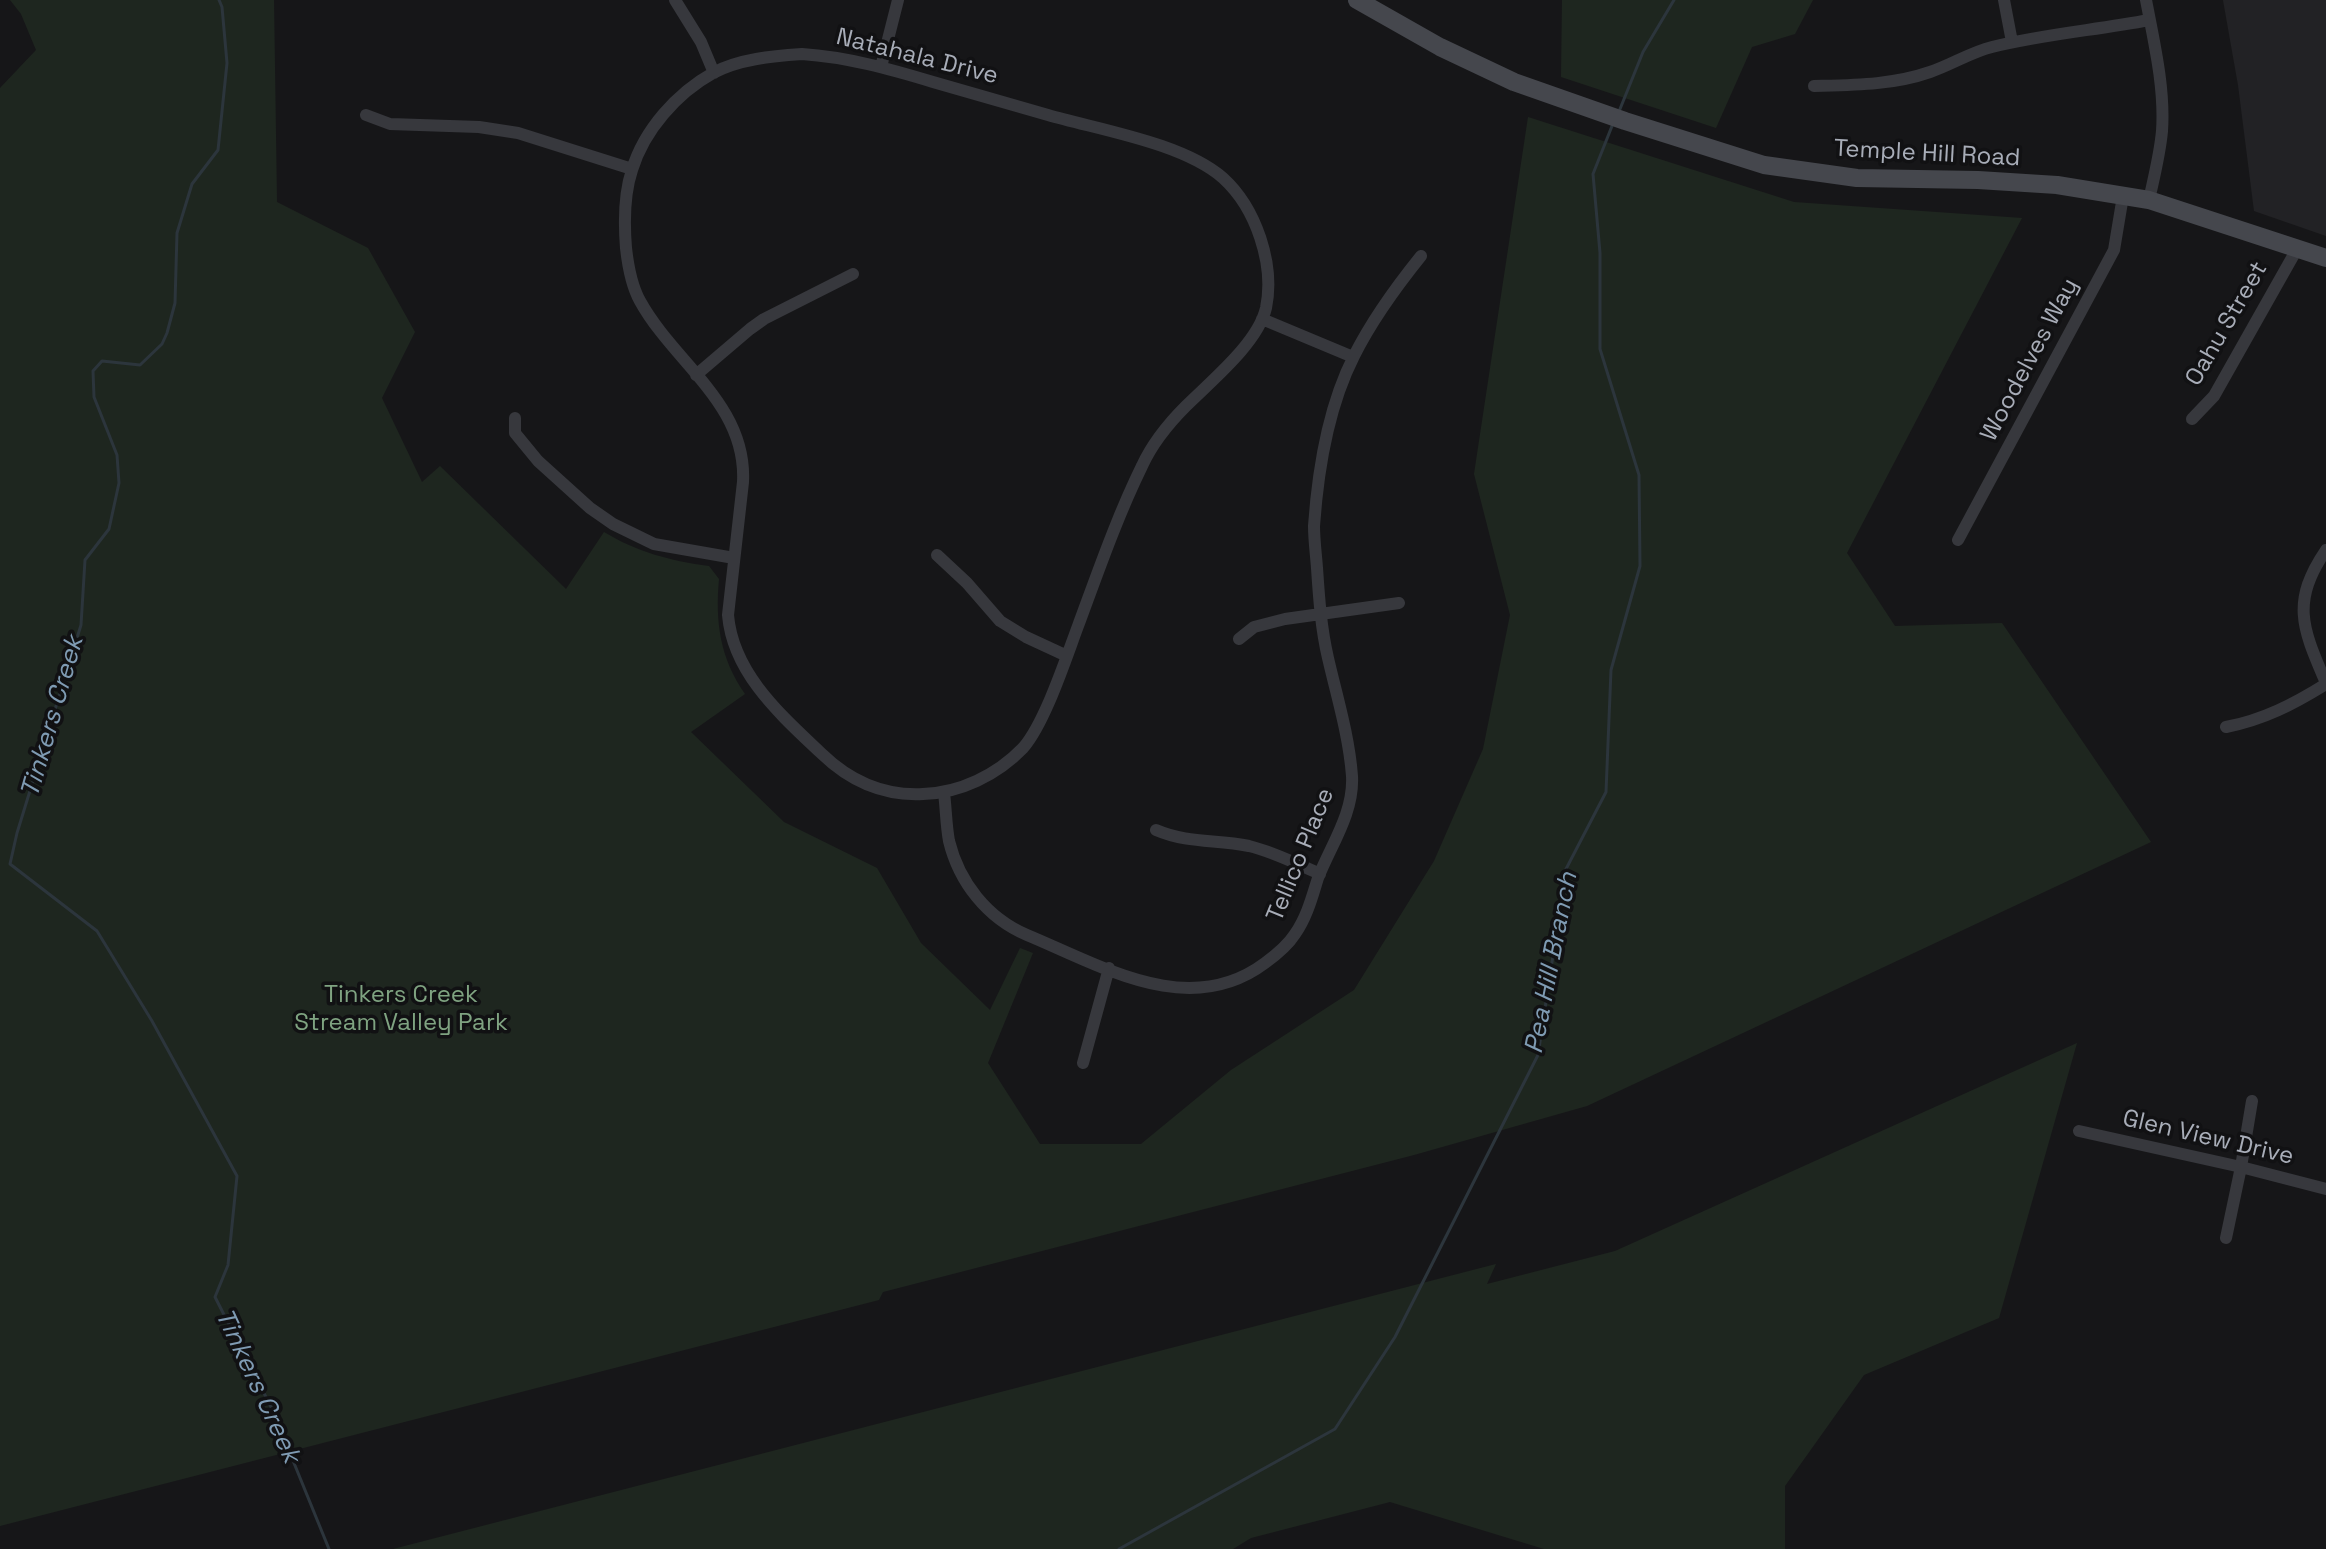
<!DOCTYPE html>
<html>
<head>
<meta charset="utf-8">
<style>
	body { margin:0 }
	canvas { display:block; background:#161618 }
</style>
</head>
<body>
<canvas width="2326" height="1549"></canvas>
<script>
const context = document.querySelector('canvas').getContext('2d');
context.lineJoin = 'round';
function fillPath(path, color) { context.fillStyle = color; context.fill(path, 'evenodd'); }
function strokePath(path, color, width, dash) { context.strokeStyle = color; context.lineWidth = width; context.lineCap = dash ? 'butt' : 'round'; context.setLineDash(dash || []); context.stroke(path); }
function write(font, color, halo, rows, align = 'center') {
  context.font = font + ' "Space Grotesk",sans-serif'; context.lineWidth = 7; context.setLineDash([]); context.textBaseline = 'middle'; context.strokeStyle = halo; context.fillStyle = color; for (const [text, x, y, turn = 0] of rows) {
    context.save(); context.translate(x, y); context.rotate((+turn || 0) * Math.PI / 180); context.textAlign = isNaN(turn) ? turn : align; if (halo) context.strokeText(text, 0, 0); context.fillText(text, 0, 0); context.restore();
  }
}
const built = new Path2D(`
	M2223,0h103v236l-72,-25 -16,-126z`);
const green = new Path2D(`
	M10,0h264l3,202 91,46 47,84 -33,66 40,84 18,-16 126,123 38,-57c33,20 67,29 105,34l10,13c-4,43 1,79 26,115l-54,38 93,90 93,46 44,75 69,67 30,-62 13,5 -45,110 52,81h101l90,-74 123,-80 80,-129 49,-112 27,-134 -36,-141 54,-357 266,85 228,16 -175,335 48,73 107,-3 149,219 -564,264 -173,49 -531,137 -4,8 -879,226v-1438l36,-38 -15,-36z
	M1562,0h251l-18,34 -43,13 -36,81 -155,-51z
	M2077,1043l-78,275 -135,57 -79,111v63h-241l-154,-47 -139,36 -18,11h-840l1103,-285 -9,20 128,-33z`);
const stream = new Path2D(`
	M219,0l3,7 5,56 -9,87 -26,34 -15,49 -2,70 -8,30 -5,11 -22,21 -38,-4 -9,10 1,26 23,58 2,28 -10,46 -24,31 -4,65 -64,208 -7,31 87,67 55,90 85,155 -9,89 -13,32 57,112 57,140
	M1620,109l23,-57 31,-52
	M1119,1549l216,-120 60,-92 143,-282 28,-186 40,-77 5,-122 29,-104 -1,-91 -39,-126v-96l-7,-79 19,-48`);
const street = new Path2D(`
	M675,0l26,42 13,31
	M2004,0l8,42
	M2146,0c8,42 19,88 16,131 -2,23 -8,46 -13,69
	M802,54c45,3 88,15 131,28 39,11 77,22 115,33 52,15 135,28 175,63 33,30 52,86 43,130 -8,35 -55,73 -80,98 -17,17 -34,38 -44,60 -25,51 -44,106 -64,160 -12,32 -33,97 -55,122 -26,27 -63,45 -100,46 -39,2 -73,-13 -101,-40 -40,-38 -89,-80 -94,-139l15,-133c4,-78 -69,-119 -103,-181 -9,-16 -12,-35 -14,-53 -2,-25 -2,-54 6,-78 12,-40 45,-77 81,-97 26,-14 60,-17 89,-19z
	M881,67l17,-67
	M1814,86c39,-1 79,-1 116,-14 21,-7 41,-20 62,-25 52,-13 105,-17 157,-27
	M366,115l24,9 89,3 39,6 114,36
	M1262,319l91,38
	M696,375l54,-46 14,-10 89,-45
	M515,418v15l23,28 52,47 23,16 41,20 80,14
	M2192,419l22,-23 83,-147
	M1958,540l156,-290 9,-54
	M2326,550c-36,53 -23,79 0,133
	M937,555l30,28 33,38 26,16 41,19
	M1239,639l15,-12 31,-8 114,-16
	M2226,727c37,-7 68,-23 100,-43
	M944,793c2,15 2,32 5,48 10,41 38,77 78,94 75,31 162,85 238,28 11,-8 23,-18 30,-29 12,-17 17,-37 23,-56 13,-33 36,-65 34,-102 -3,-40 -15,-79 -24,-118 -7,-30 -9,-60 -11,-90 -1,-14 -3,-28 -3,-42 4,-57 14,-119 40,-170 18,-36 42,-69 67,-100
	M1156,830c33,14 59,9 93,16 25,6 48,18 71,28
	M1083,1063l26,-95
	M2079,1131l162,36 85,22
	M2226,1238l15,-71 11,-66`);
const secondary = new Path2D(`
	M1357,0l83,47 74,35 111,39 139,44 93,13 121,2 79,5 92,15 177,58`);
const streetNames = [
	["Natahala Drive",917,57,14],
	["Temple Hill Road",1927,154,3],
	["Oahu Street",2227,324,-60],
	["Woodelves Way",2030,360,-62],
	["Tellico Place",1301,855,-68],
	["Glen View Drive",2208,1138,13]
];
const parkNames = [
	["Tinkers Creek",401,995],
	["Stream Valley Park",401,1023]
];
const waterNames = [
	["Tinkers Creek",53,717,-74],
	["Pea Hill Branch",1552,963,-79],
	["Tinkers Creek",257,1386,65]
];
fillPath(built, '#222225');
fillPath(green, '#1e261f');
strokePath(stream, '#2c353c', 3);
strokePath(street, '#37383d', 12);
strokePath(secondary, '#45474d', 18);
write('24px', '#a8adb8', '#111113', streetNames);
write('24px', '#7fa381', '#111113', parkNames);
write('italic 26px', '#7f9bb3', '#111113', waterNames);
</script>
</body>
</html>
